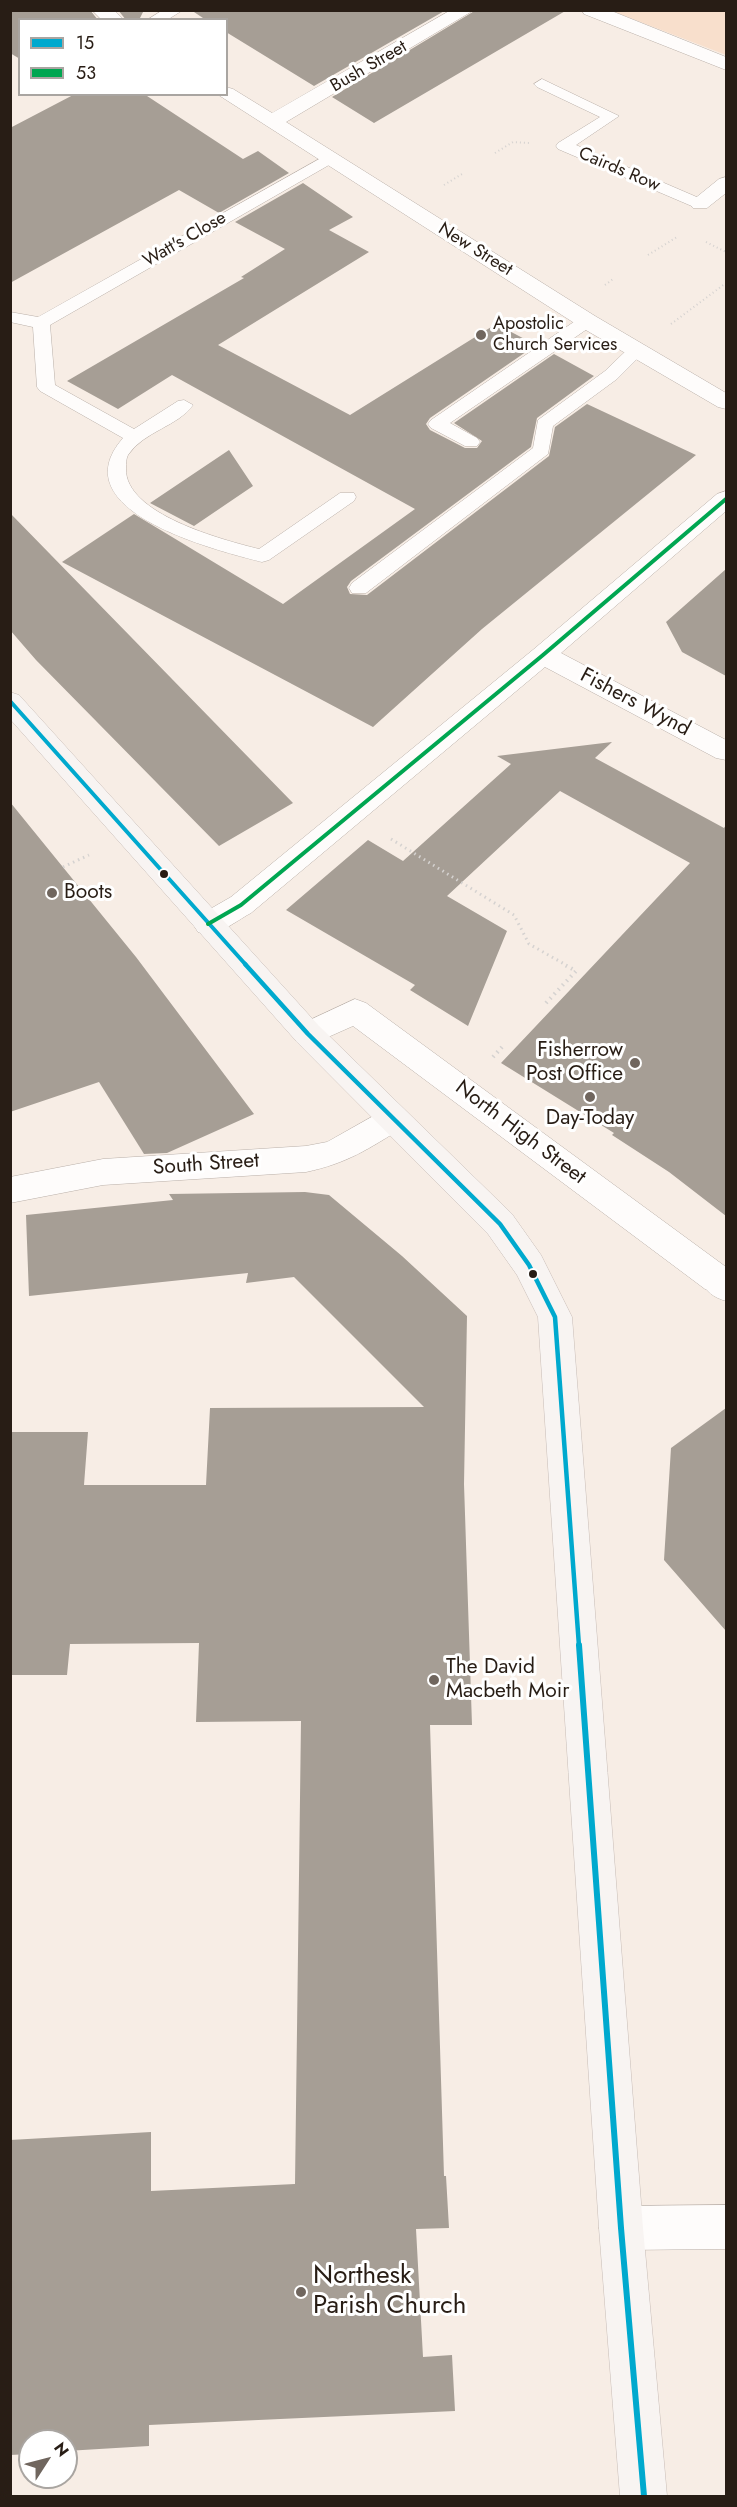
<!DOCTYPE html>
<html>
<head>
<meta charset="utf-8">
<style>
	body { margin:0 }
	#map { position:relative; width:737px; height:2507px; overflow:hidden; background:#f7ede5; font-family:Jost,sans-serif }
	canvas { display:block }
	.frame { position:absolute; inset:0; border:12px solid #281d15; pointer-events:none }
	.legend { position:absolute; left:18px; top:18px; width:210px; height:78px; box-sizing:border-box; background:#fff; border:2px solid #a9a5a1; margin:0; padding:8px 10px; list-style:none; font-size:18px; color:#281d15 }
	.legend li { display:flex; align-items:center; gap:12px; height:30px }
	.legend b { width:30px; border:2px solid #a9a5a1 }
	.north { position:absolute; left:18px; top:2429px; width:60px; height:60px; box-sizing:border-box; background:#fff; border:2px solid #a9a5a1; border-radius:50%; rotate:54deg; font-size:16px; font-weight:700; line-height:24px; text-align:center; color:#281d15 }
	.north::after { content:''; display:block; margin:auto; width:21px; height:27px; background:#70665e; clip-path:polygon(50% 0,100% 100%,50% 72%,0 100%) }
</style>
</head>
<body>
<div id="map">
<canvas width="737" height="2507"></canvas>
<div class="frame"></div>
<ul class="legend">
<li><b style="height:8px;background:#00a9ce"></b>15</li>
<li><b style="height:8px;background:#00a651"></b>53</li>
</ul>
<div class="north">N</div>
</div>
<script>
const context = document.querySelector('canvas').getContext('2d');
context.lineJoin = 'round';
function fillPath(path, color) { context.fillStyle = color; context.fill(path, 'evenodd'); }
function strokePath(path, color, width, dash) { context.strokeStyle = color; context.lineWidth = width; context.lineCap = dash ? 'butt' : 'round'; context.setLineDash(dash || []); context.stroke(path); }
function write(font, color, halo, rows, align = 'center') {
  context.font = font + ' Jost,sans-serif'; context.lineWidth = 6; context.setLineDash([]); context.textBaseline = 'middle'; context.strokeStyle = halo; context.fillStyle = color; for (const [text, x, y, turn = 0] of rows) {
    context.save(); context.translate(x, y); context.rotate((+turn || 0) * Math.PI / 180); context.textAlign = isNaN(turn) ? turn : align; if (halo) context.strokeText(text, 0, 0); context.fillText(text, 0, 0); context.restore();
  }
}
const green = new Path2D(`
	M612,11h114v44z`);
const building = new Path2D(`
	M10,10h80l8,10h-78v39l-10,-6z
	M118,10h26l-5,10h-13z
	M191,10h255l-132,76 -88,-54v-12h-20z
	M476,10h91l-193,113 -42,-26z
	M75,94h69l99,65 15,-8 31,22 -70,40 -40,-23 -169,93v-155z
	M303,183l50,34 -24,13 40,22 -151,93 132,70 146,-91 40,21 -106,73 -4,6 4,6 35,18h12l5,-7 -28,-18 100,-69 40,22 -57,42 -6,29 -180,134 -4,6 3,7 17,1 182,-139 6,-29 32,-23 109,51 -214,174 -109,98 -311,-165 72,-48 149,90 132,-95 -243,-134 -54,34 -51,-28 177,-103 -3,-1 44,-28 -50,-27z
	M229,450l24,36 -59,40 -44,-23z
	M10,513l283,290 -74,43 -183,-186 -26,-30z
	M726,569v107l-44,-24 -16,-30z
	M612,742l-17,16 129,70 2,-3v391l-57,-44 -57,-37 2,-2 -113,-70 189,-200 -130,-72 -113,105 60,35 -39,95 -58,-36 5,-5 -129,-75 82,-70 35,21 108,-97 -14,-8z
	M10,802l126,155 118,157 -87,39 -23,1 -45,-72 -89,30z
	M305,1192l24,3 73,61 65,60 -3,168 8,241h-42l14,451h2l3,52 -33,1 7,128 29,-2 3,56 -306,14v21l-83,5v-10h-36v13l-20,1v-315l141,-8v59l144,-7 6,-463 -105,1 3,-79 -129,1 -3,31h-57v-243h78l-4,53h122l4,-77 214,-1 -130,-130 -48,6 2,-10 -219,23 -3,-81 147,-15 -4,-6z
	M726,1408v223l-62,-71 7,-112z`);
const pathFar2 = new Path2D(`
	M495,153l18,-11 17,1
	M444,185l18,-11
	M706,242l20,10
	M648,255l29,-18
	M605,285l8,-6
	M671,324l55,-41`);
const pathFar1 = new Path2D(`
	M391,839l123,76 15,29 37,21
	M63,867l26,-12`);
const path = new Path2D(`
	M546,1003l30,-32 -13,-7
	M493,1057l9,-10`);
const service = new Path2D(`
	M163,10h20l-16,10h-20z
	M542,79l77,37 -43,29 130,56 2,3 -2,3h-12l-136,-58 -2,-3 2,-3 42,-26 -63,-30 -3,-3z
	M330,153l8,5 -2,3 -286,164 5,60 79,44 44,-28 6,-1 9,5c-14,21 -49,26 -65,50 -2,4 -2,8 -2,13 -2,46 97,72 133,81l81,-56h14l2,4 -2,4 -85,59 -7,2c-47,-12 -203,-51 -139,-124l-83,-47 -3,-4 -4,-60 -23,-5v-10l28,5z
	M587,316l6,1 3,4 -3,4 -143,98 27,15 3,4 -3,4h-12l-34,-18 -3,-4 3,-4 150,-103z
	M637,345l9,5 -29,29 -64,47 -5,28 -182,139h-14l-3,-5 3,-5 181,-135 5,-28 67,-49 26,-25z`);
const pedestrian = new Path2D(`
	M355,999l11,4 360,264v23l-9,3 -12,-4 -352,-263 -45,20 -11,-4 -4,-8 4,-8z`);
const minor = new Path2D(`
	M92,10h22l10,10h-22z
	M451,10h23l-188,112 309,194 131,77v16l-8,-2 -139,-81 -362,-232h9v-7l7,2 39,24z
	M582,10h27l117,47v13l-142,-56z
	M726,177v16l-19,15h-14l-3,-4 3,-4 26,-21z
	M726,491v20l-165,142 165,87v20l-10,-2 -171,-91 -294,246c-17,9 -34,25 -53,19l-5,-8 5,-8 33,-19 303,-248 183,-155z
	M393,1105l11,4 5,9 -5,9c-36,22 -56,36 -98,45l-203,13 -93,18v-26l93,-18 203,-13 21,-4z
	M717,1265l9,3v33c-13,-4 -20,-9 -26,-22l5,-10z
	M726,2205v44l-105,1 -16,-6 -6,-16 6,-16 16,-6z`);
const primary = new Path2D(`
	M10,692l9,3 300,331 193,188 29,41 31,62 71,911 24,268h-47l-21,-268 -61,-911 -21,-42 -29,-41 -191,-192 -287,-323z`);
const bus1Far2 = new Path2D(`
	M10,701l236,264`);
const bus1Far1 = new Path2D(`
	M245,964l63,70 192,190 29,41 26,52 24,329`);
const bus1 = new Path2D(`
	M579,1645l42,583 23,268`);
const bus2 = new Path2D(`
	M208,924l33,-19 302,-250 183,-156`);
const markers = [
	[481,335,6,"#70665e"],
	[164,874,5,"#281d15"],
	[52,893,6,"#70665e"],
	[635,1063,6,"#70665e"],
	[590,1097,6,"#70665e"],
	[533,1274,5,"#281d15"],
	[434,1680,6,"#70665e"],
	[301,2292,6,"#70665e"]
];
const farStreetnames = [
	["Bush Street",369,67,-30],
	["Cairds Row",619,170,23],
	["Watt's Close",185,240,-30],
	["New Street",475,250,32]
];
const farPoinames = [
	["Apostolic",493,325],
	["Church Services",493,346]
];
const streetNames = [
	["Fishers Wynd",635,703,28],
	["North High Street",520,1133,37],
	["South Street",206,1165,-4]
];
const poiNames = [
	["Boots",64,893],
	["Fisherrow",623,1051,"right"],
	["Post Office",623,1075,"right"],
	["Day-Today",590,1119,"center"],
	["The David",446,1668],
	["Macbeth Moir",446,1692]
];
const nearPoinames = [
	["Northesk",313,2277],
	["Parish Church",313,2307]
];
fillPath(green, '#f8dfcc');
fillPath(building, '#a69e95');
strokePath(service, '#b9afa8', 1);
strokePath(pedestrian, '#b9afa8', 1);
strokePath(minor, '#b9afa8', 1);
strokePath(primary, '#c7bcb6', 1);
strokePath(pathFar2, '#d5d2d0', 2, [1, 3]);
strokePath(pathFar1, '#d5d2d0', 3, [1.5, 4]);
strokePath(path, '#d5d2d0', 4, [1.5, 4.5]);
fillPath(service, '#fefcfb');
fillPath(pedestrian, '#fefcfb');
fillPath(minor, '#fefcfb');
fillPath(primary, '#f8f4f2');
strokePath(bus1Far2, '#00a9ce', 4);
strokePath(bus1Far1, '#00a9ce', 4.5);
strokePath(bus1, '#00a9ce', 6);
strokePath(bus2, '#00a651', 4);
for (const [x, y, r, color] of markers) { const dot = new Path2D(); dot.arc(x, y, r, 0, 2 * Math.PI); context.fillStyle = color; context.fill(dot); strokePath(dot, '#fff', 2); }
write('18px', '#281d15', '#fff', farStreetnames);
write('18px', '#281d15', '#fff', farPoinames, 'left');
write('21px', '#281d15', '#fff', streetNames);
write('21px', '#281d15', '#fff', poiNames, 'left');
write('26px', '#281d15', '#fff', nearPoinames, 'left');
</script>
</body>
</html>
